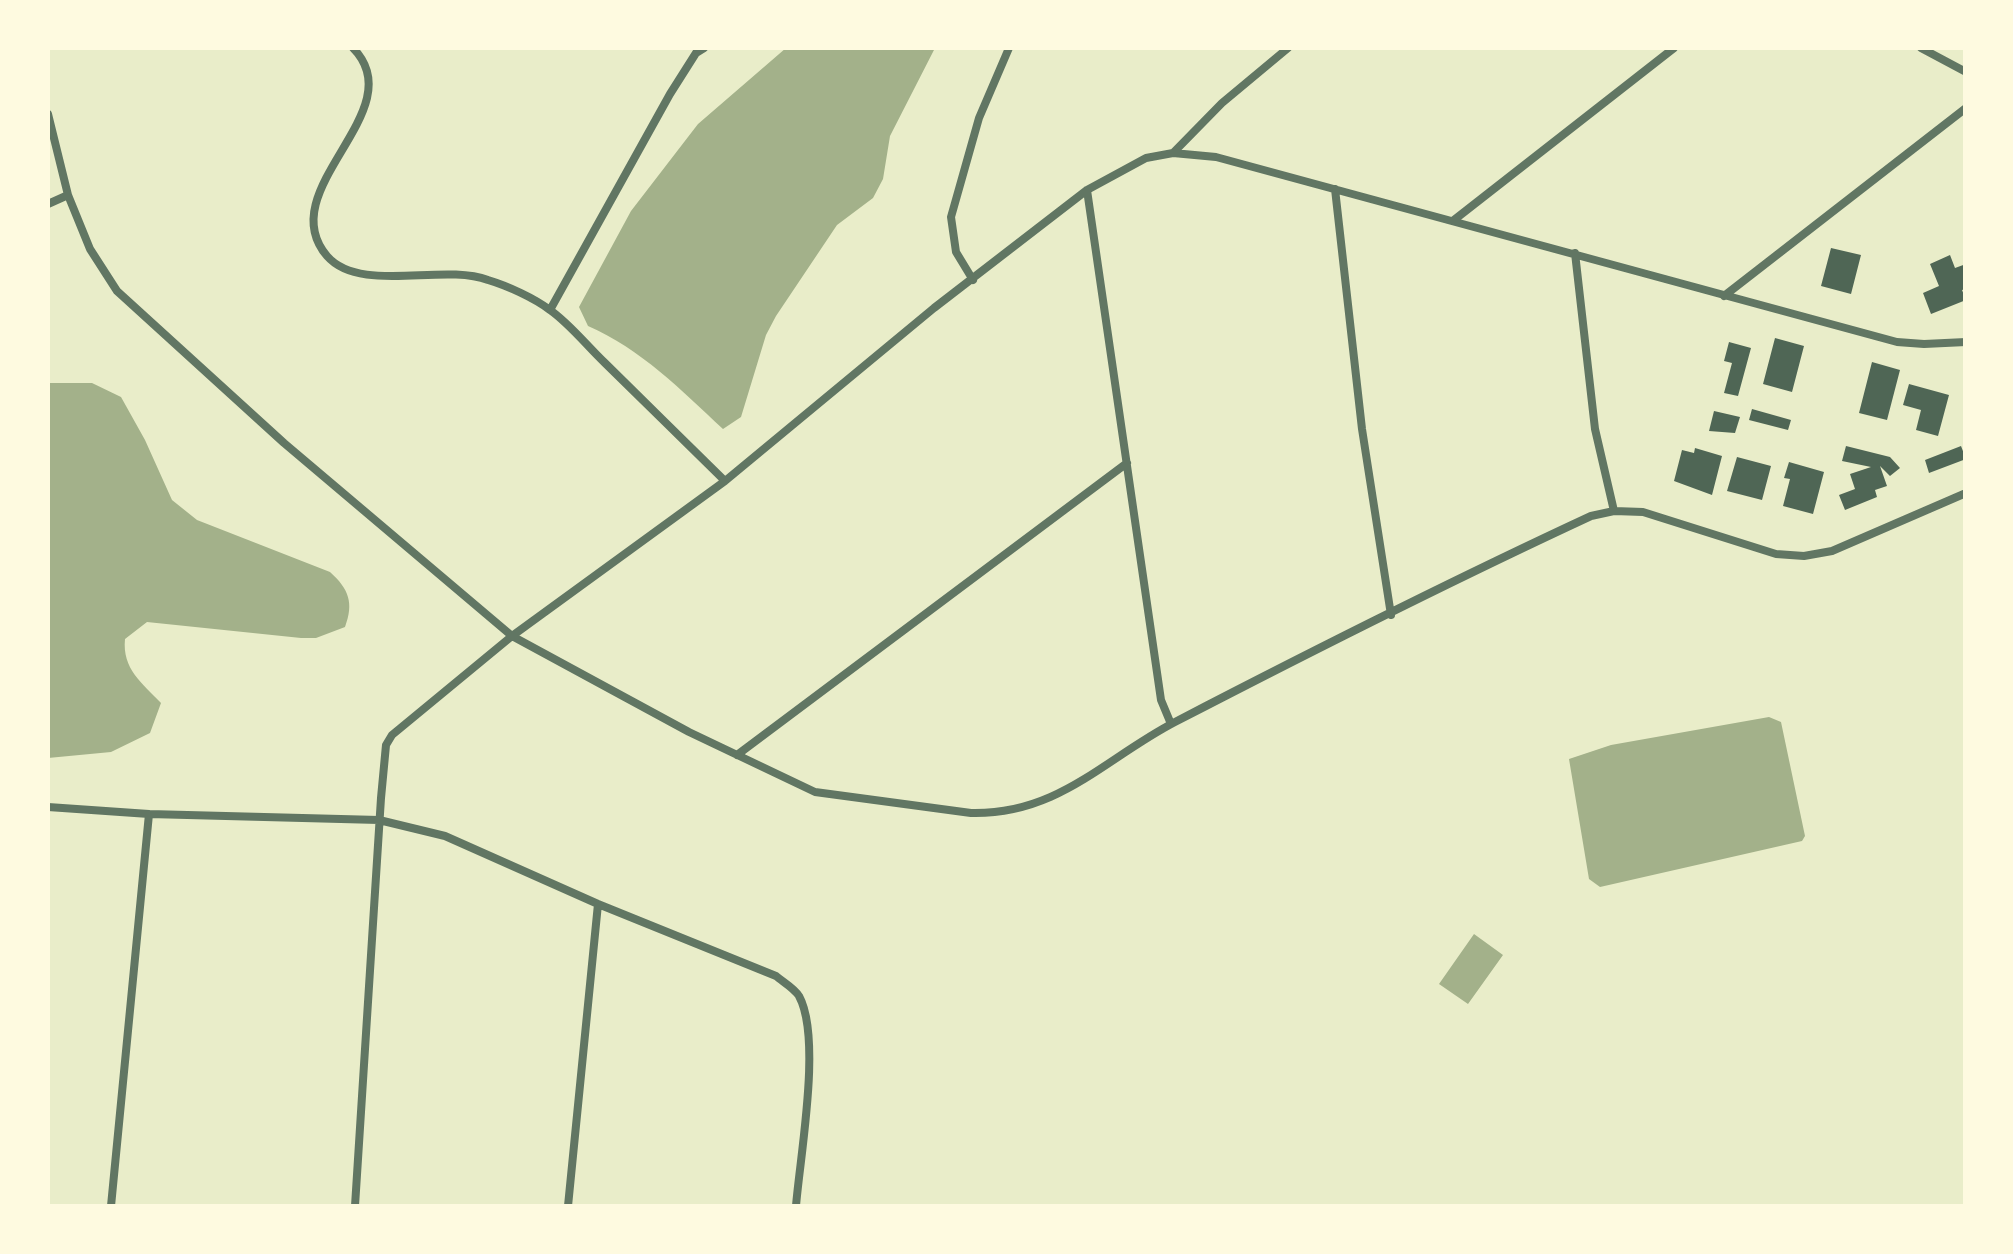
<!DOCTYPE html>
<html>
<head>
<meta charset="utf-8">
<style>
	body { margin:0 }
	#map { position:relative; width:2013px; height:1254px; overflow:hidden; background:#e9edc9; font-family:"Asap Condensed",sans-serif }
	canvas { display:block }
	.frame { position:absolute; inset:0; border:50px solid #fefae0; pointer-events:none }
</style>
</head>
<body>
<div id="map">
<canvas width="2013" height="1254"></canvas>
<div class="frame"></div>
</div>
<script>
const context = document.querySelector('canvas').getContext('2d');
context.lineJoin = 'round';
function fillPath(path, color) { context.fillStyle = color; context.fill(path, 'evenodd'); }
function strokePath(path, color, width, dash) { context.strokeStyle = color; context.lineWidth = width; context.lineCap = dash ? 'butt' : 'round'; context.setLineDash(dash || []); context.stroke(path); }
const water = new Path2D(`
	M786,48h149l-45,88 -7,43 -10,19 -36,27 -61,91 -10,19 -25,82 -18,12c-42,-39 -82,-80 -135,-103l-9,-19 52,-96 67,-87z
	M48,383h44l29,14 24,43 27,60 25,20 133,52c19,17 24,31 15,55l-29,11h-15l-154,-16 -22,17c-3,30 17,44 36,64l-11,30 -39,19 -63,6z
	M1769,717l12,5 24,114 -3,5 -202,46 -11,-8 -20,-120 42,-14z
	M1474,934l29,21 -35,49 -29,-20z`);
const building = new Path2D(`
	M1831,248l30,7 -10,39 -30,-8z
	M1950,255l5,13 11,-4v25l-4,1 4,10 -35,14 -8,-21 16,-7 -9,-22z
	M1775,338l29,8 -12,46 -29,-8z
	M1729,342l22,6 -13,48 -14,-3 8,-30 -8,-2z
	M1872,362l28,8 -13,50 -28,-7z
	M1909,384l40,11 -11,41 -22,-6 5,-20 -18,-5z
	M1752,409l39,11 -3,10 -39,-10z
	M1714,411l26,6 -5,16 -26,-2z
	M1846,446l44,11 10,11 -10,8 -10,-10 7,20 -12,4 2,7 -32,13 -6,-15 16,-6 -5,-15 21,-7 -29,-6z
	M1961,446l5,13 -37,14 -4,-13z
	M1695,448l27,8 -10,39 -38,-14 8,-31 12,3z
	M1737,457l34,9 -9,34 -35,-9z
	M1789,462l35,10 -11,42 -30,-8 7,-27 -6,-1z`);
const minor = new Path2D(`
	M353,48c62,63 -83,141 -26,208 33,38 115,7 161,24 20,6 46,18 62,30 20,14 37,36 55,53 40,39 80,79 120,118
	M1921,48l45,24
	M48,114l20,81 22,54 27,42 167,152 228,193 177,96 126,60 156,21c87,2 133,-54 204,-91 137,-71 276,-141 416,-206l23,-5 29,1 133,42 28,2 28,-5 134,-58
	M1173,153l49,-50 66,-55
	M1335,189l27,240 29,186
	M1087,190l74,510 10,24
	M48,204l20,-9
	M1454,220l220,-172
	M1575,253l20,176 19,82
	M973,280l-17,-28 -5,-35 28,-99 30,-70
	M1724,296l242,-188
	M550,310l120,-216 26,-41 8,-5
	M737,755l390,-292
	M48,807l101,7 230,6 66,16 153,68 178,72c7,6 18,12 23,20 23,42 1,160 -3,210
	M111,1206l38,-392
	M355,1206l26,-408 5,-53 6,-10 120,-99 213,-155 209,-173 153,-118 59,-32 27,-5 43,4 681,185 27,2 42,-2
	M568,1206l30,-302`);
fillPath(water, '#a3b18a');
fillPath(building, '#4f6655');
strokePath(minor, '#617663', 8);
</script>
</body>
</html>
